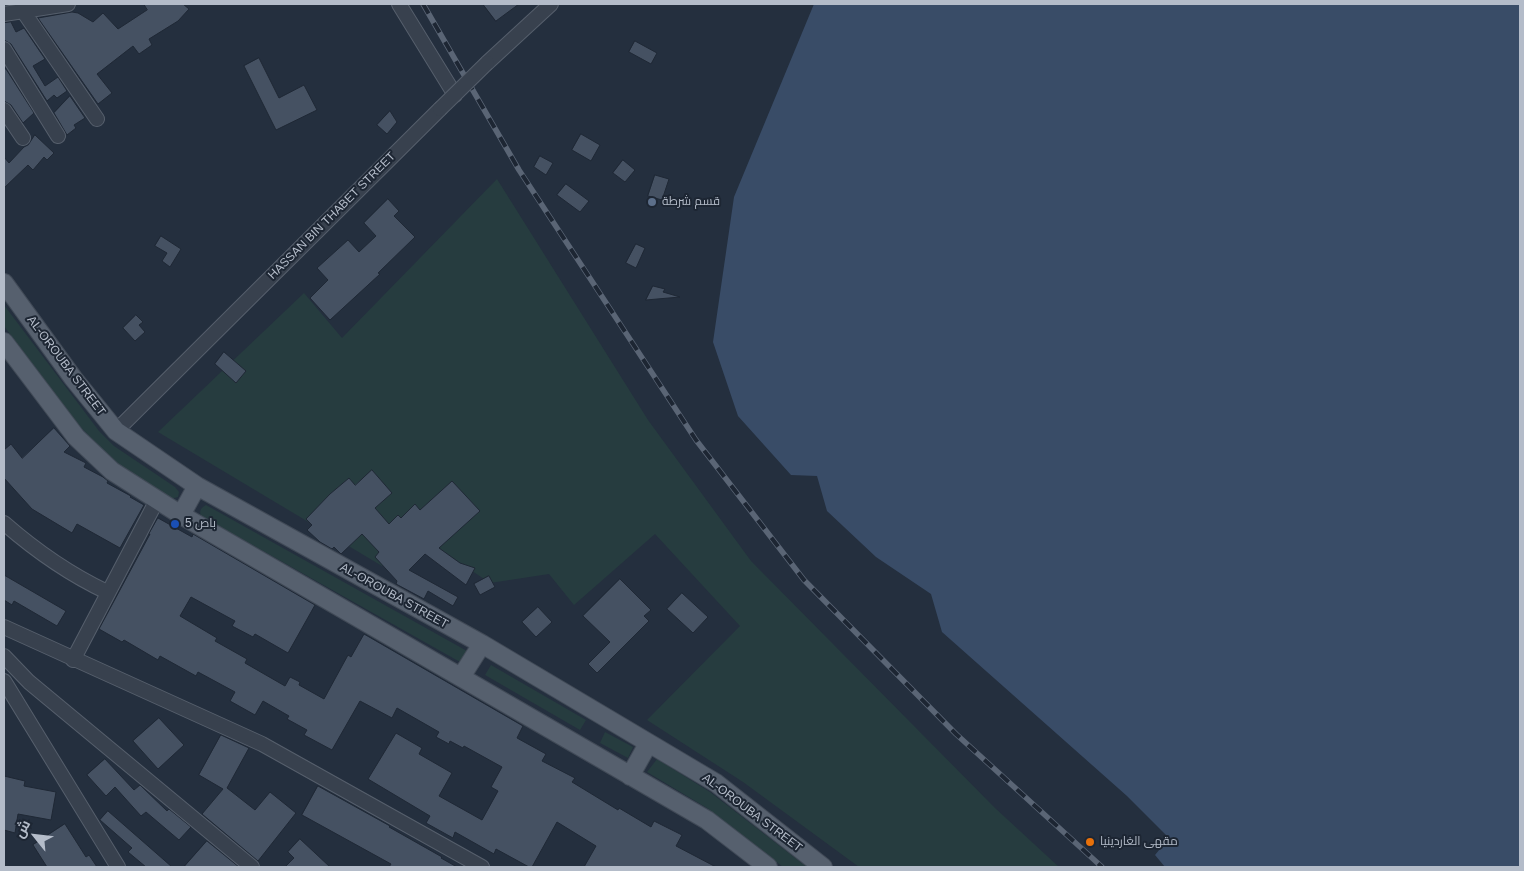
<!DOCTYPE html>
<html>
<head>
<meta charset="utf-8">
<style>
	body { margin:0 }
	#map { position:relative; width:1524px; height:871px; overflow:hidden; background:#242f3e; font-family:Helvetica,Cairo,sans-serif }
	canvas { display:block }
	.frame { position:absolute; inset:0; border:5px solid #b4bcc9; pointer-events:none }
	.north { position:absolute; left:10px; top:811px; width:50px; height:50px; -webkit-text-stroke:4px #1d2633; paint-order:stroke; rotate:299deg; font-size:14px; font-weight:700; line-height:20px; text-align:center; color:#b4bcc9 }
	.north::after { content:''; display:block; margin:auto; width:18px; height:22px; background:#b4bcc9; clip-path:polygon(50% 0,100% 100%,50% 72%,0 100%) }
</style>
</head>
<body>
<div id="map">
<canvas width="1524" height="871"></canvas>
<div class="frame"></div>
<div class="north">ش</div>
</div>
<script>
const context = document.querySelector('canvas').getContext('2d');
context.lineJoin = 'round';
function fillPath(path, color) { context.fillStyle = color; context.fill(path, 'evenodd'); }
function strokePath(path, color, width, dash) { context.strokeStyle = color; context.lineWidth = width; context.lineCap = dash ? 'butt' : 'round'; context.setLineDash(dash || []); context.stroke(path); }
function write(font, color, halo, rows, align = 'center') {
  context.font = font + ' Helvetica,Cairo,sans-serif'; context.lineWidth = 4; context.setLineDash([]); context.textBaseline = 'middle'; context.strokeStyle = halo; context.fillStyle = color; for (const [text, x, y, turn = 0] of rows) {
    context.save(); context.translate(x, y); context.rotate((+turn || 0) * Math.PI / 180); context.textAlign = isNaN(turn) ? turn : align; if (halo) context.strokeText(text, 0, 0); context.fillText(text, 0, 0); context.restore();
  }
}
const green = new Path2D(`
	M497,179l151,241 103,141 244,247 64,59h-200l-116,-85 -96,-62 93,-94 -85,-92 -81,71 -25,-31 -59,9 -52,-35 -56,18 -224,-134 146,-139 38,45z
	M4,305l95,126 15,15 61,41 4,5 -1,5 -7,2 -44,-28 -26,-22 -26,-28 -71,-95z
	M206,505l261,146 -7,11 -259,-146c-2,-6 0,-8 5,-11z
	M491,665l95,55 -6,10 -95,-55z
	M605,732l28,15 -5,11 -28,-15z
	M657,759l53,33 97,75h-24l-76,-59 -60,-36z`);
const water = new Path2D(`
	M814,4h706v863h-355l-10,-12 14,-17 -42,-42 -185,-164 -11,-38 -55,-37 -49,-46 -10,-35 -26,-1 -53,-59 -25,-74 21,-145z`);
const building = new Path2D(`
	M144,4h39l6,5 -11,12 -29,18 3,6 -13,9 -6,-8 -36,28 15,19 -14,11 -60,-86 34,-6 6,1 15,9 10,-9 15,16 29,-19z
	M483,4h36l-23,17z
	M11,22l5,10 8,-4 21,31 -12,7 12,20 13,-9 9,14 -10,7 -3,-3 -7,6 -36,-57 -7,-4v-17z
	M635,41l22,12 -6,11 -22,-12z
	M259,58l20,40 25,-13 13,25 -41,20 -32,-64z
	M6,69l28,44 -11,10 -12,-18 -7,-4v-31z
	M70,96l15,22 -11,7 2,3 -9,7 -13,-22z
	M390,111l7,11 -10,12 -10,-9z
	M581,134l19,11 -9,16 -19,-11z
	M35,135l19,18 -7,7 -3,-3 -11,13 -5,-5 -24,23v-31l5,6 15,-16 4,-2z
	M540,156l13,7 -7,12 -12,-8z
	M623,160l12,10 -10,12 -12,-9z
	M655,175l14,4 -7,21 -14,-4z
	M566,184l23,17 -9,11 -23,-17z
	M388,199l11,12 -5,5 21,21 -37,36 2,1 -50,46 -20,-22 18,-18 -11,-12 31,-28 11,12 17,-16 -12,-13z
	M161,236l20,13 -11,18 -8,-6 5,-8 -12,-7z
	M636,244l9,4 -9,20 -10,-5z
	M653,286l12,3 -2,3 17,5 -34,3z
	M136,315l7,7 -4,3 6,7 -10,9 -12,-13z
	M224,352l22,19 -10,12 -21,-19z
	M54,428l16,18 -6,6 22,11 -2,4 19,10 5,4 -1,2 22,12 2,1 -1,1 14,8 -24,43 -43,-24 -5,9 -40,-24 -28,-31v-28l7,-6 11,14z
	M372,470l20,23 -17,15 14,16 9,-9 3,3 14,-14 5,6 32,-29 28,30 -41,37 21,15 15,5 -9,17 -41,-31 -16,16 49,27 -5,9 -25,-15 -4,8 -28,-15 1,-3 -22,-24 4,-5 -17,-18 -21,20 -7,-7 -2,2 -12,-7 -13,-12 5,-5 -6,-6 24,-25 19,-16 6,7z
	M158,518l34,19 1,-3 122,71 -27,48 -33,-19 -2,3 -21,-11 3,-5 -44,-24 -11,19 37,22 -2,3 32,18 -2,4 40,23 5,-9 10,5 -1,3 25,14 24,-44 3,2 13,-23 159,92 -6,12 29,16 -4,7 33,17 -3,4 46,28 1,-2 32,19 3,-6 28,14 -6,11 40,21h-132l12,-21 -39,-24 -25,45h-3l-33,-18 -2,5 -39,-22 -2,6 -27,-15 4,-7 -62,-37 28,-46 26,15 -3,6 33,19 -13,23 43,24 16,-29 -7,-4 11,-20 -38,-21 -1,2 -13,-7 -1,3 -13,-7 3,-5 -42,-24 -5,10 -32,-17 -28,49 -28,-15 3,-5 -20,-11 2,-3 -26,-15 -8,14 -25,-14 5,-9 -37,-20 -2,4 -36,-20 -2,4 -34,-20 -2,2 -23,-13 51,-95h-1z
	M4,575l62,36 -9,15 -43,-25 -2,4 -8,-5z
	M489,576l6,11 -15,8 -6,-11z
	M620,579l31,31 -7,6 5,5 -52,52 -9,-9 22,-22 -27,-26z
	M682,593l26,24 -15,16 -26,-24z
	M538,607l14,15 -16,15 -14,-15z
	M159,718l25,27 -26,24 -25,-28z
	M221,735l28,13 -22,40 28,22 15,-18 26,21 -38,48 -56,-47 21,-25 -24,-14z
	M105,759l29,31 6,-5 27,26 2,-2 22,18 -12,13 -33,-28 -5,4 -26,-29 -9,9 -19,-21z
	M4,776l21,5 -1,5 32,6 -5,28 -33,-6 -3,19 -11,-3z
	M318,786l72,40 -1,1 53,30 -1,1 16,9h-68l2,-3 -89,-49z
	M108,811l64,56h-26l-18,-15 4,-4 -32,-28z
	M65,824l21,33 3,-2 8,12h-50l-14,-22z
	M300,839l30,28h-45l9,-9 -6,-6z
	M207,841l32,26h-55z`);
const minor = new Path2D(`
	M399,4l56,91
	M23,11l74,108
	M4,14l64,-10
	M4,49l54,87
	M487,63l64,-59
	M4,110l19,28
	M116,431l324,-322
	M4,523c32,28 65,51 103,69
	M4,627l258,117 220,123
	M4,656l25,26 223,185
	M73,660l84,-160
	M4,681l114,186`);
const major = new Path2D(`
	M4,283l69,95 43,53 81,55 285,158 234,139 107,84
	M4,342l72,95 36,34 69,44 526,305 61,47
	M181,515l16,-29
	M461,677l21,-33
	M630,776l18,-32`);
const rail = new Path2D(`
	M423,4l96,166 177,270 108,140 152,154 146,133`);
const minorBridge = new Path2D(`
	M440,109l47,-46`);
const markers = [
	[652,202,5,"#5c6f8a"],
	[175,524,5,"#1a4fb4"],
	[1090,842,5,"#e8710a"]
];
const poiNames = [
	["قسم شرطة",662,202],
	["باص 5",185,524],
	["مقهى الغاردينيا",1100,842]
];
const streetNames = [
	["HASSAN BIN THABET STREET",332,216,-45],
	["AL-OROUBA STREET",66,366,53],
	["AL-OROUBA STREET",394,596,29],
	["AL-OROUBA STREET",752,813,37]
];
fillPath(green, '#263c3f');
fillPath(water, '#394c67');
fillPath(building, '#455162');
strokePath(building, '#1f2835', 1);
strokePath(minor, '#565f6c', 16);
strokePath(major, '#414a57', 20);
strokePath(minor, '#38414e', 14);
strokePath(major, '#56606e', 18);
strokePath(rail, '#5a6575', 5.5);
strokePath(rail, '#1d2633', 4, [11]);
strokePath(minorBridge, '#565f6c', 16, []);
strokePath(minorBridge, '#38414e', 14);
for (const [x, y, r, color] of markers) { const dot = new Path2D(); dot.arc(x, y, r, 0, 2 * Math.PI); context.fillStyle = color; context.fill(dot); strokePath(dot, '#1d2633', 2); }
write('12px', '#b4bcc9', '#1d2633', poiNames, 'left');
write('12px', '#b4bcc9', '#1d2633', streetNames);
</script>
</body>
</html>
